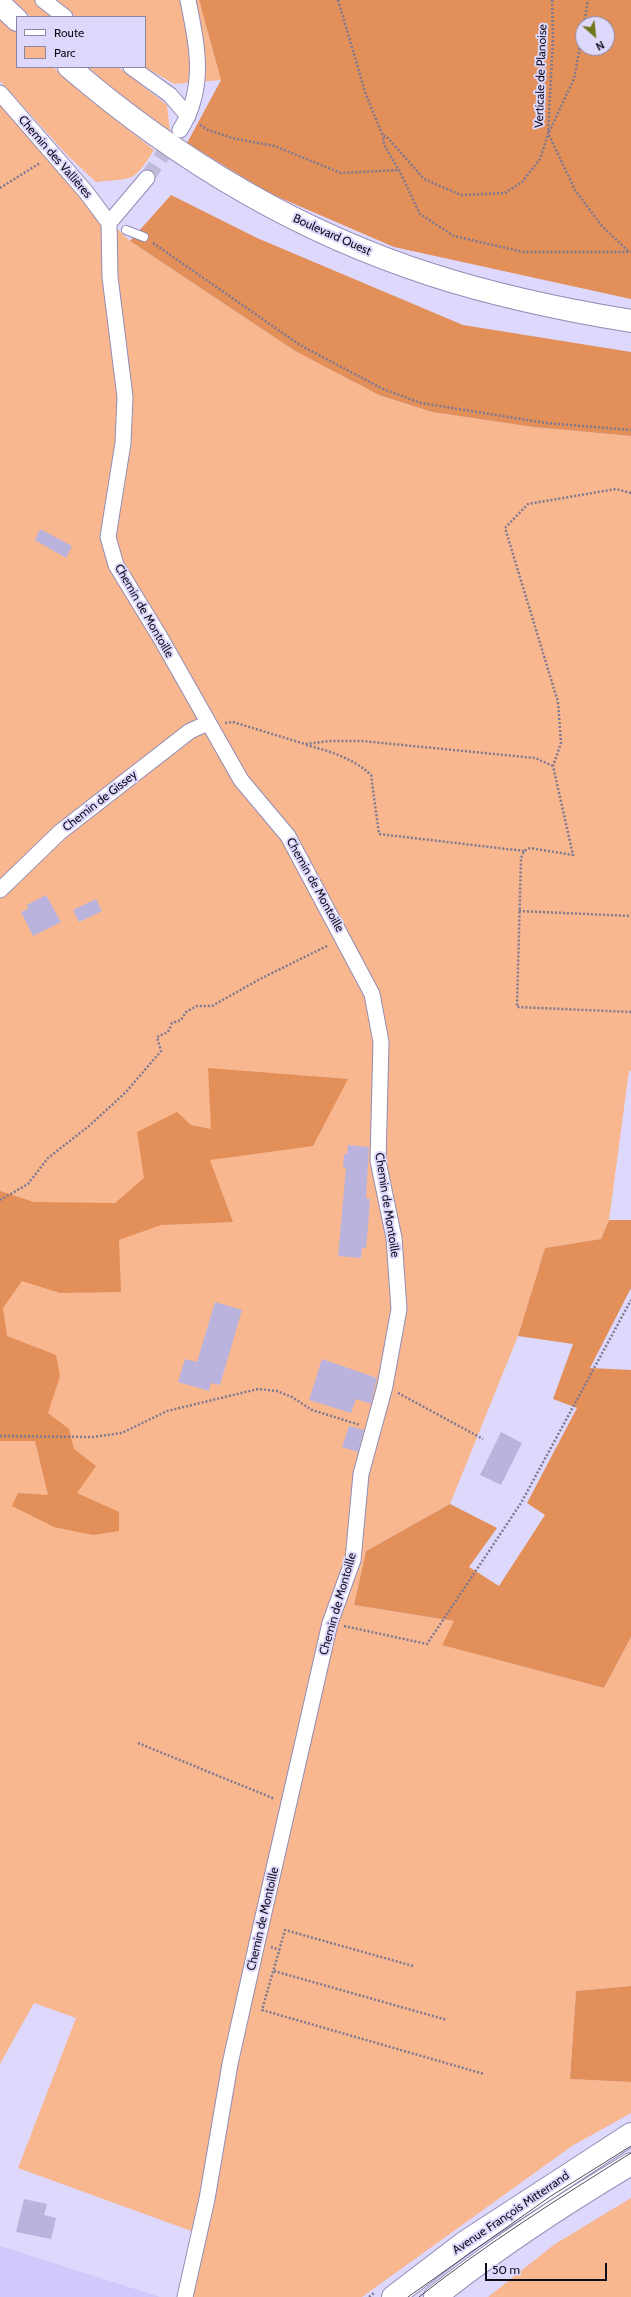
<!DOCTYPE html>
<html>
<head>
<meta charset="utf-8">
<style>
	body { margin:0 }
	#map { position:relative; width:631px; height:2297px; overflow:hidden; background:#ddd8fc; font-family:Cabin,sans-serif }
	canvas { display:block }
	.legend { position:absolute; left:16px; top:16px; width:130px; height:52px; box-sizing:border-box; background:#ddd8fc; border:1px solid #8b87a2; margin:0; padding:5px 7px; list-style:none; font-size:12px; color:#100d1b }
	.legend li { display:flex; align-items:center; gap:8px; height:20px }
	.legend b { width:20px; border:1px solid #8b87a2 }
	.north { position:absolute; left:575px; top:16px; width:40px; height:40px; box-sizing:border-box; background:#ddd8fc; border:1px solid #8b87a2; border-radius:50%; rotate:153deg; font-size:11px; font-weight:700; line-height:16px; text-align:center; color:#100d1b }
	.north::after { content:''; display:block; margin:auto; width:14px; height:18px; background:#70751c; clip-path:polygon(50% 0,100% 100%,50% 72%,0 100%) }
	.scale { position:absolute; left:485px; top:2263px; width:122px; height:18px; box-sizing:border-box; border:2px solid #100d1b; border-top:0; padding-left:5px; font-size:12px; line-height:14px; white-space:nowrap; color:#100d1b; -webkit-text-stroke:3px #ddd8fc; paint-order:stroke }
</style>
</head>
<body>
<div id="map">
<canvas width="631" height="2297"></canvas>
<ul class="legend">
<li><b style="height:5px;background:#fff"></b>Route</li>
<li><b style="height:11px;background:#f9b78f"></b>Parc</li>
</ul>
<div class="north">N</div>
<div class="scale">50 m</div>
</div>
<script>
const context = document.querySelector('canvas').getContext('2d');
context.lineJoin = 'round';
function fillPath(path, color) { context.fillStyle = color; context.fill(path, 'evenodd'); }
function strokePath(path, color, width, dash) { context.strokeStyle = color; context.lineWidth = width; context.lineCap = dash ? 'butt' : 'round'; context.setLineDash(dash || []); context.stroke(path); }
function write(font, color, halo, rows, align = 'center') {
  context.font = font + ' Cabin,sans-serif'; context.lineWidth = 4; context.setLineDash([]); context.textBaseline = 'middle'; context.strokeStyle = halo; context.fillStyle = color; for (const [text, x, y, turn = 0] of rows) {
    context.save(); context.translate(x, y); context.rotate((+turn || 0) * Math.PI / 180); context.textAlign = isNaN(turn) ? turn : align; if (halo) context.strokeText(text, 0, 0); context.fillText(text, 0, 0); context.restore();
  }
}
const built = new Path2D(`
	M0,2246l160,51h-160z`);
const green = new Path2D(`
	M13,0h23l20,17h-25z
	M55,0h144l22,80 -47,4 -29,-17v-50h-69z
	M0,17l17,16v34h36l24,22 77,61c-21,33 -20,28 -58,32l-28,-26 -68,-75z
	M88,67h30l49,38 3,26 -48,-34z
	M0,104l67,76 63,61 165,110 84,44 53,17 101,15 98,9v635h-2l-20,149 -8,19 -56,9 -27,88 -68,168 -84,47 -12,54 100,16 -11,24 161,43 27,-51v349l-55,5 -6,88 61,3v31l-59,33 -210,151h-170l13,-61 -187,-68 58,-150 -42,-15 -34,61z
	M631,2198v99h-143l67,-53z`);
const forest = new Path2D(`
	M199,0h432v299l-237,-52 -125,-54 -82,-50 34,-63zM583,24h24v24h-24z
	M171,195l86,43 206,87 168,27v84l-98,-9 -101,-15 -53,-17 -84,-44 -165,-110z
	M208,1068l140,11 -35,67 -103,14 23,62 -72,3 -42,15 2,52 -61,1 -38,-12 -19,27 4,28 49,19 4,21 -12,37 21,16 5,20 22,17 -19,27 42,19v19l-26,4 -39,-8 -42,-21 6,-13 30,2 -13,-54h-35v-250l34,11 81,1 29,-25 -7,-46 40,-20 14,13 20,4z
	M609,1220h22v68l-41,80 41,2v267l-27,51 -162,-43 12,-24 -100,-16 12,-54 84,-47 47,24 -28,39 30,19 46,-71 -18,-12 50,-95 -24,-9 20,-55 -55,-8 27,-88 56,-9z
	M631,1986v96l-61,-3 6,-88z`);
const building = new Path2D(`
	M40,529l32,17 -6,12 -31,-18z
	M46,895l15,27 -28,14 -12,-24 7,-3 -1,-4z
	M96,899l6,12 -23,11 -6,-12z
	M348,1145l21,2 -3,51 4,1 -2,28 -2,21h-4l-1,10 -23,-2 8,-88 -3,-1 1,-13h3z
	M215,1302l27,8 -22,75 -9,-2 -2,8 -31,-9 7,-23 12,3z
	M322,1359l55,19 -6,26 -15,-5 -5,14 -42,-13z
	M349,1426l15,4 -6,22 -16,-5z
	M501,1432l21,11 -21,42 -21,-10z
	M24,2199l23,5 -3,11 12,3 -5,21 -35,-7z`);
const minorTunnel = new Path2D(`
	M147,178l28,-41`);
const path = new Path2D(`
	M338,0l28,95 17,41
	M552,0l1,38 -5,96 -8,25 -18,23 -17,11 -44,2 -37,-16 -37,-42 -4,-1 1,9 15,25 21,44 34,22 69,16h108
	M584,24l4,-24
	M200,125l8,5 24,8 42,8 67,27 58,-3
	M549,132l25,-53 9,-50
	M549,135l26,55 27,36 27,26
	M0,188l40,-25
	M153,243l147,102 83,44 38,14 125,20 85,7
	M631,493l-15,-4 -88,15 -23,24 53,174 3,41 -8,23 20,89 -43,-7 -6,3 -3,7 -4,149 114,5
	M225,723l8,-1 72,22 25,-3h32l173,17 18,8
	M306,745c23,6 47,13 65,30l8,59 145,17
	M519,911l112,5
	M0,1200l28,-16 20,-26 41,-32 37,-34 35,-41 -4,-14 11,-5 4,-9 9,-3 5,-8 11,-6h15l48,-27 69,-34
	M398,1393l85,46
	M0,1436l93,1 29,-4 45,-22 91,-22 19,2 15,6 20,13 48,15
	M344,1626l83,18 94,-141 110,-203
	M138,1743l137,56
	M271,1947l9,3
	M413,1966l-128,-36 -23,80 222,64
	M274,1971l173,49
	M369,2297l5,-4`);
const service = new Path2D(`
	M126,230l18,7`);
const minor = new Path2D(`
	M43,0l22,17
	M131,67l39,28 18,21
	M0,93l86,99 23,31
	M180,130c27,-43 17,-84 8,-130
	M147,178l-38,45 1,54 15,120 -2,46 -15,94 8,28 44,72 81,143 47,56 84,158 9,48 -3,119 16,77 5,71 -14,77 -24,88 -8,86 -23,63 -73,320 -27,121 -23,135 -22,98
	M0,890l60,-58 130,-101 18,-8`);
const secondary = new Path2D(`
	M393,2297l72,-55 166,-108
	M435,2297c62,-49 127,-92 196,-133`);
const primary = new Path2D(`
	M0,4l17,16
	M69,67c107,92 229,165 363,208 65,21 132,35 199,46`);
const tram = new Path2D(`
	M408,2297l143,-101 80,-50
	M419,2297c67,-53 140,-99 212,-144`);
const streetNames = [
	["Verticale de Planoise",541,76,-88],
	["Chemin des Vallières",55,157,49],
	["Boulevard Ouest",332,235,24],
	["Chemin de Montoille",144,611,60],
	["Chemin de Gissey",100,801,-38],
	["Chemin de Montoille",315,885,61],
	["Chemin de Montoille",387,1205,81],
	["Chemin de Montoille",338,1604,-74],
	["Chemin de Montoille",263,1919,-77],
	["Avenue François Mitterrand",511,2213,-34]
];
fillPath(built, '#d1c8fc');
fillPath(green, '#f9b78f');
fillPath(forest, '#e28f59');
fillPath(building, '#bab3de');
strokePath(minorTunnel, '#bebada', 15, [15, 8]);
strokePath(service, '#938cb5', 10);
strokePath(minor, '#938cb5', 17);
strokePath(secondary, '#938cb5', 24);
strokePath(primary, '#938cb5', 24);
strokePath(path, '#7d7993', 2.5, [2, 2]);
strokePath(service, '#fff', 8);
strokePath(minor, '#fff', 15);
strokePath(secondary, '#fff', 22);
strokePath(primary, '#fff', 22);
strokePath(tram, '#4f4c61', 1);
write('12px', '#100d1b', '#ddd8fc', streetNames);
</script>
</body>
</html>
